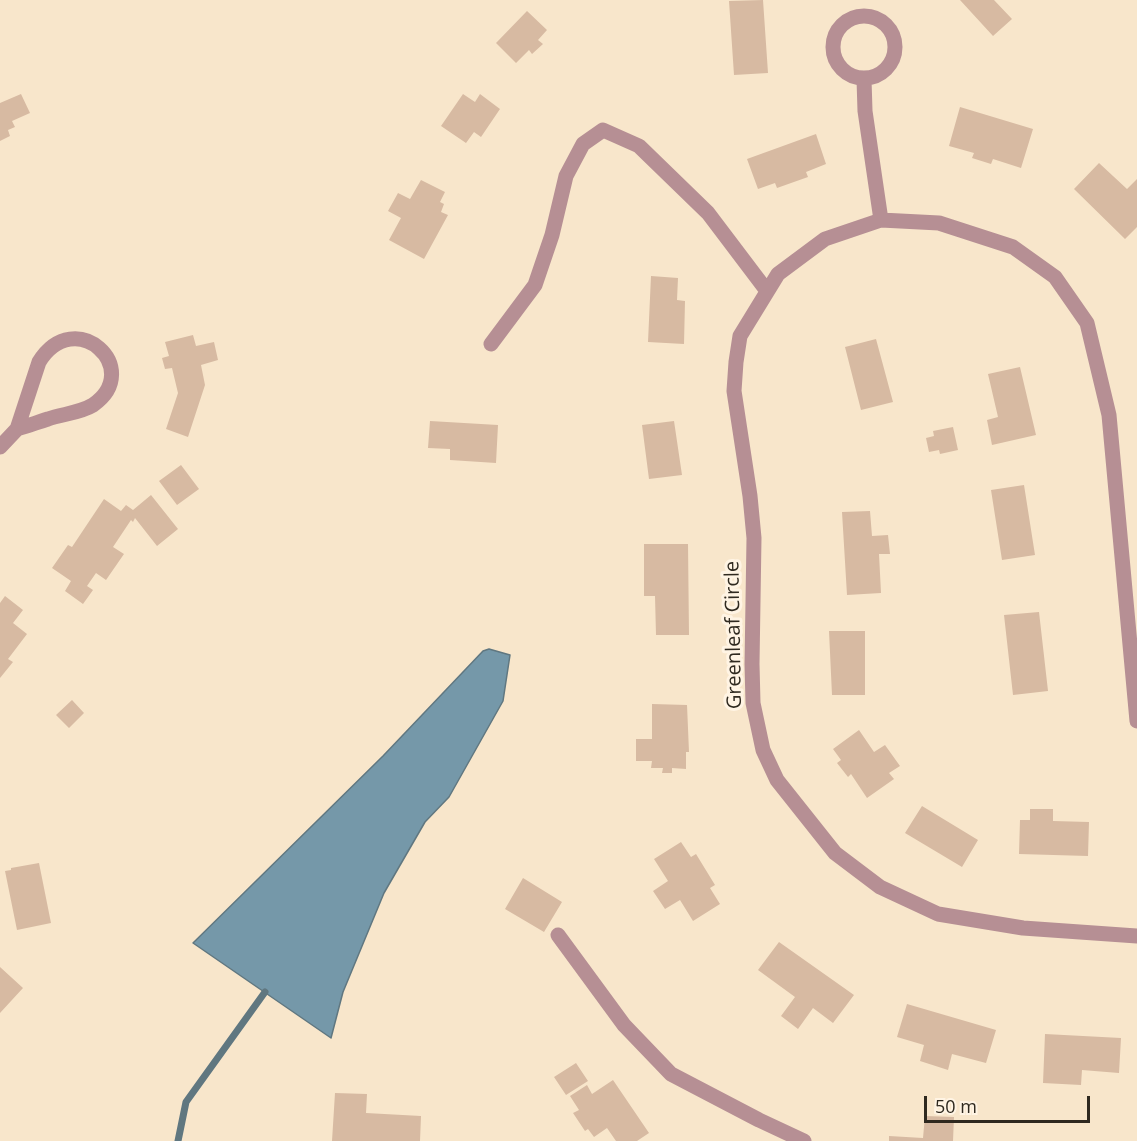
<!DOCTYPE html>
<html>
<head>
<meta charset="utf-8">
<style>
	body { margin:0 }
	#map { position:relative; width:1137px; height:1141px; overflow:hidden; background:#f8e6cb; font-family:"Open Sans",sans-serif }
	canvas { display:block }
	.scale { position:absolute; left:924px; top:1096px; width:166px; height:27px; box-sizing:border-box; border:3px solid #2f291f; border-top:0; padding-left:8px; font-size:18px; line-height:21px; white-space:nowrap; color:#2f291f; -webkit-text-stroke:4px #fff4e4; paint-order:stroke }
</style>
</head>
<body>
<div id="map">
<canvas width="1137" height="1141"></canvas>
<div class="scale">50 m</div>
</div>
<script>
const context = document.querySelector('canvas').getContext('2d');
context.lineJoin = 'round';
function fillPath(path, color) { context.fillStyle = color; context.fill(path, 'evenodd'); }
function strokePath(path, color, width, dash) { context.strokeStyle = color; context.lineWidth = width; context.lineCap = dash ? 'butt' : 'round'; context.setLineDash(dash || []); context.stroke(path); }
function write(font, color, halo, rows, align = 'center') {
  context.font = font + ' "Open Sans",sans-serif'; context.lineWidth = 6; context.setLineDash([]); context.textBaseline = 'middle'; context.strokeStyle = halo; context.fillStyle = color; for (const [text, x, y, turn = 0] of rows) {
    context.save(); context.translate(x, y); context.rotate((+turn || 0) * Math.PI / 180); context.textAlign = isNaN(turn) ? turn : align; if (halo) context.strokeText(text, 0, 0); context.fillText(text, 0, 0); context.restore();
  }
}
const water = new Path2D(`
	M489,649l21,6 -7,46 -54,96 -24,25 -41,71 -41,99 -12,46 -138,-95 190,-187 100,-105z`);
const stream = new Path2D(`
	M178,1141l8,-39 79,-110`);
const building = new Path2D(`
	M763,0l5,73 -34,2 -5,-74z
	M960,0h34l18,19 -19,17z
	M527,11l20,19 -9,10 5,4 -11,10 -3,-4 -13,13 -20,-20z
	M21,94l9,19 -18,8 3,6 -7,3 2,6 -10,5v-38z
	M463,94l12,8 5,-8 20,15 -19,28 -7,-5 -8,11 -25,-17z
	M960,107l73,22 -12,39 -28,-9 -2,5 -19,-6 2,-5 -25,-7z
	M816,134l10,30 -20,8 2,5 -31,11 -2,-5 -17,6 -11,-30z
	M1099,163l28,26 10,-10v48l-12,12 -51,-50z
	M421,180l24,12 -5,10 4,2 -3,8 7,3 -24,44 -35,-19 12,-22 -13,-7 10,-18 12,6z
	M651,276l27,2 -1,22 8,1 -1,43 -36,-2z
	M193,335l3,11 18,-4 4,18 -17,5 4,20 -17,52 -22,-8 12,-36 -6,-25 -7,1 -3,-11 7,-2 -4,-14z
	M876,339l17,63 -32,8 -16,-63z
	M1020,367l16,68 -44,10 -5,-25 11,-3 -10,-43z
	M430,421l68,4 -2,38 -46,-3v-11l-22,-1z
	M674,421l8,54 -33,4 -7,-54z
	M953,427l5,23 -18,4 -1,-4 -10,2 -3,-14 8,-2 -1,-5z
	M181,465l18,24 -22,16 -18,-24z
	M1024,485l11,70 -33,5 -11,-70z
	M151,495l27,34 -21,17 -22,-28 -2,4 -2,-2 -18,27 11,7 -18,26 -10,-7 -9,13 6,4 -10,14 -18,-13 6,-10 -19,-13 16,-23 4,2 32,-48 17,12 5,-6 7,5z
	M870,511l2,25 16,-1 2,19h-11l2,39 -34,2 -5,-83z
	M644,544h44l1,91h-33l-1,-39h-11z
	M5,596l18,14 -10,13 14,11 -19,25 5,3 -13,16v-75z
	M1039,612l9,79 -35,4 -9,-80z
	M829,631h36v64h-33z
	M72,700l12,13 -15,15 -13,-13z
	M652,704l35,1 2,47h-3v17l-14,-1v5h-10l1,-5h-12l1,-7h-16v-22h16z
	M859,730l15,22 11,-7 15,21 -11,7 5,6 -27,19 -16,-24 -3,3 -11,-14 4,-3 -8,-11z
	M922,806l56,34 -16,27 -57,-34z
	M1030,809h23v12l36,1 -1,34 -69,-2 1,-34h10z
	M681,842l10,15 5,-3 19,31 -5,3 10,16 -27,17 -13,-21 -15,9 -12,-18 15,-10 -14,-22z
	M39,863l12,60 -34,7 -12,-59 6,-1v-2z
	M523,878l39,24 -18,30 -39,-23z
	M779,942l75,53 -21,28 -20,-15 -15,21 -17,-13 14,-19 -37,-27z
	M0,967l23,21 -23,25z
	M907,1004l89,26 -10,33 -34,-9 -4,16 -28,-9 4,-16 -27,-8z
	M1045,1034l76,4 -2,35 -37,-3 -1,15 -38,-2z
	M576,1063l12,18 -22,14 -12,-18z
	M613,1080l36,53 -12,8h-21l-9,-13 -13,9 -6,-8 -3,2 -12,-18 6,-3 -9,-14 17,-11 5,9z
	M335,1093l32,1 -1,19 55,3 -1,25h-88z
	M925,1116l29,1 -1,24h-64v-5l34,2z`);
const minor = new Path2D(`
	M833 47a31 31 0 1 1 62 0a31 31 0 1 1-62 0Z
	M864,79l1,32 16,109
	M491,344l44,-59 17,-50 14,-59 17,-32 20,-14 36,16 69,67 59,78
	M0,447l17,-18 22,-67c36,-58 106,7 54,43 -13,8 -31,9 -45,14 -10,3 -20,7 -31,10
	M1137,721l-28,-306 -22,-92 -32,-46 -42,-30 -74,-24 -58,-3 -56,19 -47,35 -38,62 -4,26 -2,29 16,105 4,42 -2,126 1,39 10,47 14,30 58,73 45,34 58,27 85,14 114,8
	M558,935l66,90 47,49 88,46 45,21`);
const streetNames = [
	["Greenleaf Circle",734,635,-91]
];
fillPath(water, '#7598a9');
strokePath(water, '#607780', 1.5);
strokePath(stream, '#607780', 7);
fillPath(building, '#d7baa2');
strokePath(minor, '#b68f94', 15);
write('20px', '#2f291f', '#fff4e4', streetNames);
</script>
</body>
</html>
